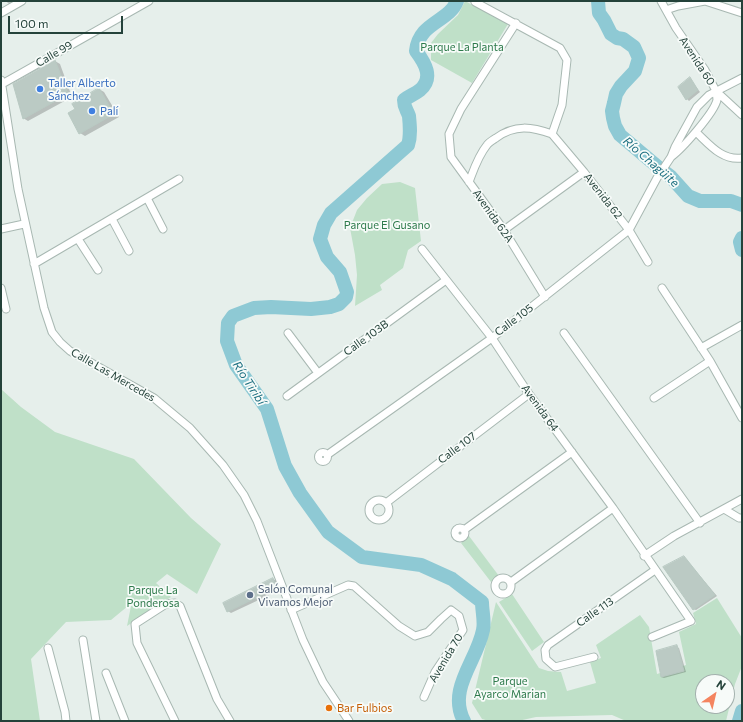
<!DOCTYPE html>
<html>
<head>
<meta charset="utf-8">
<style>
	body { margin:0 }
	#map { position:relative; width:743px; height:722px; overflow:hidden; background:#e6efeb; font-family:Commissioner,sans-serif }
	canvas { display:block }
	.frame { position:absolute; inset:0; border:2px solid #24423a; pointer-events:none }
	.north { position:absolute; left:695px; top:674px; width:40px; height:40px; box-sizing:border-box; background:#f7fbf9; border:1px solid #a3b1ad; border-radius:50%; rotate:34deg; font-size:11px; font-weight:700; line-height:16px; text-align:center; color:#24423a }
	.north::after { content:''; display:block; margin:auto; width:14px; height:18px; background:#f4845f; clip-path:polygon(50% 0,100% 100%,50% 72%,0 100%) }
	.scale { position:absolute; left:8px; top:16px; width:115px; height:18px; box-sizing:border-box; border:2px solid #24423a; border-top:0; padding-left:5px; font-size:12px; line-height:14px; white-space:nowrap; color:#24423a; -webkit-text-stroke:3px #f7fbf9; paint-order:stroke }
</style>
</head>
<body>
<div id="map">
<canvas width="743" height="722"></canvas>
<div class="frame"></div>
<div class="north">N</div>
<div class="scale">100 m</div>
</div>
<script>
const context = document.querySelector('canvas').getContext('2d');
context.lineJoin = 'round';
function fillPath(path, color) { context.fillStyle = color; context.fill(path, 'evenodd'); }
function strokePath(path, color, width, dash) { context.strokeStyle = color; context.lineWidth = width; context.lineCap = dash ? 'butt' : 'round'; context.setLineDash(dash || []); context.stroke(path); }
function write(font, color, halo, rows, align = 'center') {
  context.font = font + ' Commissioner,sans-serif'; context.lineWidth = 3.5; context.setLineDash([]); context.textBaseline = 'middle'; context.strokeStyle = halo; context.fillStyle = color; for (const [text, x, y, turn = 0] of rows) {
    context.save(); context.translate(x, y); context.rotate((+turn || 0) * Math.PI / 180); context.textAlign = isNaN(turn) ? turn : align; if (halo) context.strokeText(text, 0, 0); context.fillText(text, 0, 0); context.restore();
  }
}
const green = new Path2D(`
	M465,1l43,23 -36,59 -41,-23v-17l7,-9 20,-19z
	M400,182l15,6 6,53 -13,9 -5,18 -23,17 2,5 -27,16 2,-31 -2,-20 -5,-27 7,-18 10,-12 15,-14z
	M1,389l20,18 34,25 79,27 57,59 30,26 -24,50 -30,-20 -11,9 15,14 -44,29 4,-20 3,-5 -23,19 -45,2 -35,37 9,62h-39z
	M469,536l30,40 -8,6 -30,-39z
	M512,594l32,48 -12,9 -33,-49z
	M717,598l25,40v28l-7,18 -9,37h-100l-14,-6 -76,2 -18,4h-29l-7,-2 -10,-16 24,-101 43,66 9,3 13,1 6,19 29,-8 -6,-21 11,-4 -5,-13 44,-30 9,12 8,47 29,-9 -7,-33 17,-8 -3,-11zM703,682h24v24h-24z`);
const shadow = new Path2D(`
	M6,1h13l-8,5z
	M55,61l5,3 12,33 -44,24 -5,-3 -9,-34z
	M690,79l10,13 -11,9 -2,-2z
	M99,89l5,3 15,25 -34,19 -5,-3 -4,-23z
	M684,557l33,39 -21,14 -3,-1z
	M273,579l4,2 3,9 -49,23 -3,-2z
	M677,647l2,1 7,24 -22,6 -3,-1z`);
const river = new Path2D(`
	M457,1c-8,21 -38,21 -41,50 9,12 18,27 4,39 -5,4 -11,6 -16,10 0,8 3,10 5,16 1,10 2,20 -1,29l-77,68 -7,12 -4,14 7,18 13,15 7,20 -1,5 -7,7 -9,3 -19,2 -40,-2 -17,1 -21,8 -5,7 -1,18 9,24 31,44 18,57 15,27 28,39 34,25 59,8 31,14 30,23c0,9 3,20 1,28 -6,31 -36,59 -19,91
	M598,1l1,12 5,7 7,14 6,4 6,1 11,8 5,11 -4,13 -14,15 -5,8 -2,9 -2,8 1,7 2,8 5,9 38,32 12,9 18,20 12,5h31l11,4
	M742,238l-2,4 2,8
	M739,721l3,-10`);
const building = new Path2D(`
	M55,60l13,34 -45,25 -10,-35z
	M690,77l8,13 -12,10 -8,-13z
	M99,88l15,26 -35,20 -11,-21 7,-4 -3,-5z
	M684,556l31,39 -22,15 -30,-43z
	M273,578l3,10 -49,24 -4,-9z
	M677,645l7,26 -23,6 -5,-26z`);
const minor = new Path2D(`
	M661,1l15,27 29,42 11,21 26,24
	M475,2l85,46 7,12 -5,45 -10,29
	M666,10l12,-4 27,-5 37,12
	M1,13l21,-12
	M516,23l-55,86 -12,25 2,23 53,73 41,67
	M1,80l17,109 26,119 8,24 8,10 10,9 84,47 36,30 33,37 21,30 13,26 46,119 20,42 26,39
	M2,84l147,-83
	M696,132c13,12 26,29 46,26
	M552,134l32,38 45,58 19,32
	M671,157c11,-8 43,-44 46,-57 0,-3 -1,-7 -1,-9
	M469,182c5,-13 9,-26 18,-37 2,-3 6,-5 9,-7 19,-14 36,-11 56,-4
	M147,198l16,31
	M112,219l17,32
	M1,229l23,-5
	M504,230l80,-58
	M78,239l20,31
	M422,249l70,89 37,56 84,114 78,113 -39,16
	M34,264l145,-85
	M1,288l5,21
	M662,288l48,73 32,57
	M288,333l30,40
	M564,333l136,190
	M701,348l41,-23
	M287,396l159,-116
	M654,398l56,-37
	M318.5 457a4.5 4.5 0 1 1 9 0a4.5 4.5 0 1 1-9 0Z
	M327,455l165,-117 137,-108 28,-52 14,-21 4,-10 22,-40 12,-12 33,-17
	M369 510a10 10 0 1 1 20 0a10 10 0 1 1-20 0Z
	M386,503l143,-109
	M724,509l15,9h3
	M455 533a5 5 0 1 1 10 0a5 5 0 1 1-10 0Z
	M464,530l108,-78
	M644,556l30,-20 68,-37
	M495 586a8 8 0 1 1 16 0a8 8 0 1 1-16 0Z
	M511,582l102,-74
	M291,610l57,-25 6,1 45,40 16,10 13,-4 13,-13 10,-9 8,6 4,14 -28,42 -11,25
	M83,640l13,81
	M48,648l17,64 1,9
	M594,657l-39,10 -9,-8 -1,-9 3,-5 107,-75
	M106,673l19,48
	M175,721l-38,-78 -2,-19 31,-20 9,-1 5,3 37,93 13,22`);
const markers = [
	[40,89,4,"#3f7fe0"],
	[92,111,4,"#3f7fe0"],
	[250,595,4,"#5c6f8a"],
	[329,708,4,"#e8710a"]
];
const parkNames = [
	["Parque La Planta",462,47],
	["Parque El Gusano",387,225],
	["Parque La",153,590],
	["Ponderosa",153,603],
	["Parque",510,681],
	["Ayarco Marian",510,694]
];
const streetNames = [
	["Calle 99",54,54,-30],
	["Avenida 60",697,61,57],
	["Avenida 62",603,196,52],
	["Avenida 62A",493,216,55],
	["Calle 105",514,320,-37],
	["Calle 103B",366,338,-36],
	["Calle Las Mercedes",113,375,30],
	["Avenida 64",540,408,54],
	["Calle 107",457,448,-37],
	["Calle 113",595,612,-35],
	["Avenida 70",446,658,-59]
];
const shopNames = [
	["Taller Alberto",48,83],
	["Sánchez",48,96],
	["Palí",100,111]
];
const serviceNames = [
	["Salón Comunal",258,589],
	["Vivamos Mejor",258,602]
];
const foodNames = [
	["Bar Fulbios",337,708]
];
const waterNames = [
	["Río Chagüite",651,162,41],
	["Río Tiribí",249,383,57]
];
fillPath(green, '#bfe0c8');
fillPath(shadow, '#0003');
strokePath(river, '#8ec9d4', 14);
fillPath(building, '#bbcac4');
strokePath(building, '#b8c9c2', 1);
strokePath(minor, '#a8b8b2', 9);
strokePath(minor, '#fff', 7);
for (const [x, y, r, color] of markers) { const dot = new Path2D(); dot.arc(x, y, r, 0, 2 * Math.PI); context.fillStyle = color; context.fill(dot); strokePath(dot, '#f7fbf9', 1.5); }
write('11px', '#2d7a4b', '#f7fbf9', parkNames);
write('11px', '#24423a', '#f7fbf9', streetNames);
write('11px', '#366cbe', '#f7fbf9', shopNames, 'left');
write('11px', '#4e5e75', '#f7fbf9', serviceNames, 'left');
write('11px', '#c56008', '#f7fbf9', foodNames, 'left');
write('italic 12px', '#1c6f80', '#f7fbf9', waterNames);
</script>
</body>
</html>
